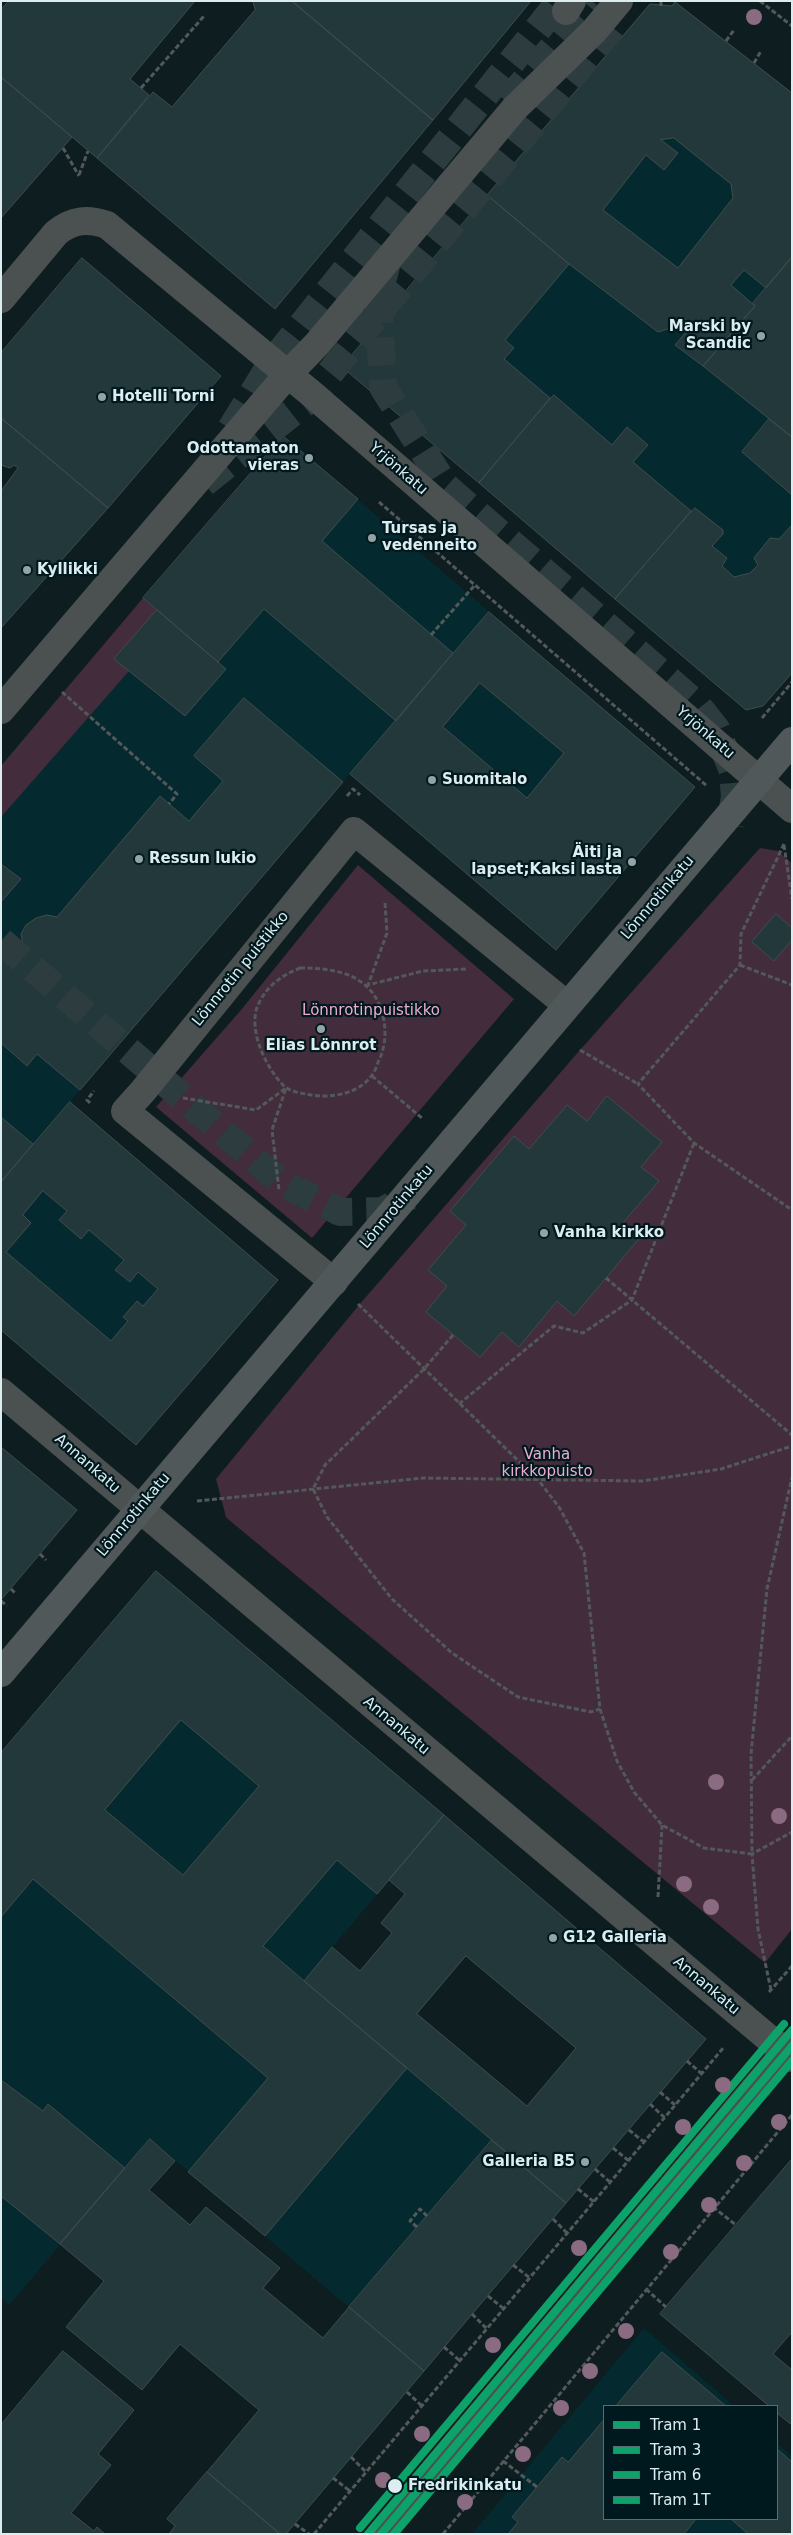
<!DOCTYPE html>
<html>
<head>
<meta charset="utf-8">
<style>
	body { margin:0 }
	#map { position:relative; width:793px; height:2535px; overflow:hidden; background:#0e1d1f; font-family:"DejaVu Sans",sans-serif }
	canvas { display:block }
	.frame { position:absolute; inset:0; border:2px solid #dcecef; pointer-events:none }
	.legend { position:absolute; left:603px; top:2405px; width:175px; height:115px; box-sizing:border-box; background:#00191e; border:1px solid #586d72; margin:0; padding:6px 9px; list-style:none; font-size:15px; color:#dcecef }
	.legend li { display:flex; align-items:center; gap:10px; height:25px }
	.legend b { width:25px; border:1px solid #586d72 }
</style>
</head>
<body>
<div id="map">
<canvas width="793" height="2535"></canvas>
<div class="frame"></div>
<ul class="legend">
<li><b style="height:6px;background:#0da26a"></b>Tram 1</li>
<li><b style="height:6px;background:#0da26a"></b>Tram 3</li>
<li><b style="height:6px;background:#0da26a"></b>Tram 6</li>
<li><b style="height:6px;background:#0da26a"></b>Tram 1T</li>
</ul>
</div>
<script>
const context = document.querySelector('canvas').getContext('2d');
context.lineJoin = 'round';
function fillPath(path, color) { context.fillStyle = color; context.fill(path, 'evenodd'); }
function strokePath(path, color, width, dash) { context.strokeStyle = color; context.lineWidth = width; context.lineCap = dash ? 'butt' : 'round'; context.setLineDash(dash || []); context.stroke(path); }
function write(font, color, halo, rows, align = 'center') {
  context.font = font + ' "DejaVu Sans",sans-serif'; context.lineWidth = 4.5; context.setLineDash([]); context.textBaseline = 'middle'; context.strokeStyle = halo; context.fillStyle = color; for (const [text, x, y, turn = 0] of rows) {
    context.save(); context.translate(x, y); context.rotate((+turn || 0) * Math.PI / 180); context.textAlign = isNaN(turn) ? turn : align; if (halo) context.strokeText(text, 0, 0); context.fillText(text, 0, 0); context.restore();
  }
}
const built = new Path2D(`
	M675,2l117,91v580l-29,33 -17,4 -404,-343 308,-363 21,2z
	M283,436l412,351 -139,163 -206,-176 -280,328 208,178 -142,165 -135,-115v-565z
	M156,1571l288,244 -140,166 262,222 -142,168 -274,-232 -141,166 -8,-7v-545z
	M644,2328l90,78h-130v113h173v-76l15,13v78h-320z`);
const green = new Path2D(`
	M143,598l14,12 -42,49 14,12 -128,146v-51z
	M760,848l18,3 14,12v1066l-27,34 -536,-443 -3,-3 -10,-38 143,-174 221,-255z
	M358,865l156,134 -202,239 -156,-131 85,-97z`);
const building = new Path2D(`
	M9,1h186l-65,78 19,16 -52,63 -96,-81v-67z
	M253,1h39l141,119 -158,189 -178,-151 56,-66 19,15 83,-97z
	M292,1h239l-98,119z
	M675,2l117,91v164l-26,31 -22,-18 -13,15 24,21 -52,60 -28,-21 17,-20 -11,-9 -10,12 -13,4 -89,-68 -82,-69 163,-191 22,2zM674,138l57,46 2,14 -55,70 -75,-58 43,-55 18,15 14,-17 -17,-13z
	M1,77l71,60 -71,81z
	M487,195l82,69 -64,76 9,8 -10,11 46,39 -71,85 -137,-116z
	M792,257v180l-89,-71 52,-60 -2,-3z
	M82,258l139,118 -113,132 -107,-90v-65z
	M554,395l58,50 15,-18 21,18 -15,17 58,49 -76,88 -136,-116z
	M1,418l107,90 -107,120v-137l17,-23 -4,-3 -4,3 -9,-3z
	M769,419l23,18v58l-50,-43z
	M283,436l75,63 -36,42 131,112 -57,68 -132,-112 -46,53 -75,-64z
	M695,508l28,22v4l-11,12 15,12 -5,8 12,11 16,-4 8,-8 -4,-7 16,-20 9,1 13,-14v148l-29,33 -17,4 -131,-111z
	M157,610l69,59 -41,47 -71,-57z
	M489,612l206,175 -139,163 -206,-176zM480,683l84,70 -37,45 -84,-71z
	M244,698l99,84 -263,308 -43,-36 -10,12 -26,-23v-100l19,16 5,-5 -4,-20 5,-9 10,-7 11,-3 10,2 103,-121 29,25 34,-40 -29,-25z
	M1,864l20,15 -20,23z
	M776,914l16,14v12l-18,21 -22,-19z
	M607,1096l55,46 -21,25 18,14 -38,44 17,15 -64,76 -17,-15 -38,46 -17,-15 -22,25 -54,-45 21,-26 -19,-16 38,-45 -16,-14 64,-75 15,13 38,-44 20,16z
	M70,1102l208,178 -142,165 -135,-115v-148zM43,1191l24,20 -8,9 22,19 8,-9 35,30 -9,10 15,12 8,-10 20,17 -15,17 -6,-5 -14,16 5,4 -17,20 -105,-89 25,-29 -8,-8z
	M1,1117l32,27 -32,38z
	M1,1447l76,63 -76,90z
	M156,1571l288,244 -67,79 -40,-34 -74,86 144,122 -142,168 -77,-64 80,-94 -235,-199 -32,38v-164zM181,1720l78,66 -76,89 -78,-65z
	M444,1815l262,224 -140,164 -262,-222 28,-34 28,24 32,-38 -11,-10 24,-29 -16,-14zM466,1956l110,92 -49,58 -110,-92z
	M1,2080l42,31 5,-7 77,64 -65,76 -59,-48z
	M150,2139l25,22 -26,29 41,35 16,-18 74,61 -17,20 60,50 26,-31 75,64 -138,163h-6l-73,-62 52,-62 -79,-66 -38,46 -76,-63 38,-46 -44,-37z
	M492,2140l74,63 -142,168 -75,-64z
	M792,2159v173l-19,22 19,16v55l-15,-12v-7h-8l-109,-92z
	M63,2351l71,59 -36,44 13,11 -40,48 23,18 3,-4 8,7h-104v-109z
	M662,2352l64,54h-110z
	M604,2420v99h92l-12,15h-176l10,-12 -6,-5 50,-60 6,5z
	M777,2449l15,13v72h-44l-17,-15h46z
	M207,2472l73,62h-111l6,-8 -8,-7z`);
const minorTunnel = new Path2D(`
	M507,102l85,-101
	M389,255l-11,41 5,91 63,100 215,186 36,32 19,24 17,42 2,26 -5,28
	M231,429l40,-65 289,-363
	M204,483l103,-82 305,-374
	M1,941l281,242 58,29 43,-1 26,-15`);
const path = new Path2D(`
	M661,1v5
	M760,1l32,25
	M726,41l8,-11
	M754,63l7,-12
	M141,88l63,-72
	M63,148l16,28
	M79,175l9,-24
	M379,502l328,284
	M431,635l43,-49
	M62,692l115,102 -8,10
	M762,718l30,-36
	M347,796l6,-7 7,6
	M784,844l-43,90 -1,31 -102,119 56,59 98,67
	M784,845l8,54
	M385,903l2,30 -19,52 55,-14 43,-2
	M740,965l52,20
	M300,968c40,0 76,8 84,53 2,12 1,25 -4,37 -3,5 -4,13 -8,17 -14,20 -43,24 -66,19 -6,-1 -16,-3 -21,-7 -19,-18 -40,-61 -25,-86 9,-17 23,-26 40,-33z
	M580,1050l58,34
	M372,1076l51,43
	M183,1098l73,12 30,-22 -14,42 7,60
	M90,1103l-3,-3 7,-9
	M606,1278l186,157
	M358,1304l181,177 20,26 25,46 16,156 17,52 17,31 28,33 42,23 48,6 -1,-100 16,-165 25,-112
	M453,1335l-29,34 -99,96 -12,24 14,28 65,82 60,54 66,44 73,15 9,-3
	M459,1404l95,-78 29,7 49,-33 62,-157
	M197,1501l226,-23 220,3 78,-12 71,-23
	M40,1554l6,6
	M11,1589l5,5
	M1,1601l6,5
	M752,1780l40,-44
	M658,1897l4,-72
	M771,1990l-13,-61 -6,-75 40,-22
	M769,1992l23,-26
	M687,2061l15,13
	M660,2092l15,13
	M650,2104l15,14
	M629,2130l15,12
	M613,2148l16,13
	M595,2169l16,14
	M578,2189l16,13
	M713,2207l23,18
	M553,2219l15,15
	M417,2227l-7,-6 10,-12 7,7
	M513,2265l17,13
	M646,2289l20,18
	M488,2296l16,13
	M472,2314l15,15
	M444,2347l16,14
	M407,2392l15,14
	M351,2457l15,15
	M503,2461l34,26
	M333,2478l17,13
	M295,2524l14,10
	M314,2534l410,-487
	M443,2534l349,-419`);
const minor = new Path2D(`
	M566,11l6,-10
	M1,299l55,-66c16,-13 31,-15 51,-8l206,170 479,414
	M1,710l287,-336 29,-30 198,-236 79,-77 25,-30
	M334,1282l-209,-171 18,-20 211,-260 213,174
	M1,1392l791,666
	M381,2534l411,-490`);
const major = new Path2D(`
	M1,1673l791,-932`);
const tram1 = new Path2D(`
	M368,2534l424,-504`);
const tram2 = new Path2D(`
	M381,2534l411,-488`);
const tram3 = new Path2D(`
	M360,2528l424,-504`);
const tram4 = new Path2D(`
	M394,2534l398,-473`);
const trees = [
	[754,17],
	[716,1782],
	[779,1816],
	[684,1884],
	[711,1907],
	[723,2085],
	[779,2122],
	[683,2127],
	[744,2163],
	[709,2205],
	[579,2248],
	[671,2252],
	[626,2331],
	[493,2345],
	[590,2371],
	[561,2408],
	[422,2434],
	[523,2454],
	[383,2480],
	[465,2502]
];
const markers = [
	[761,336,5,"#94a4a6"],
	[102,397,5,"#94a4a6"],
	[309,458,5,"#94a4a6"],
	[372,538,5,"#94a4a6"],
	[27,570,5,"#94a4a6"],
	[432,780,5,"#94a4a6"],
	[139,859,5,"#94a4a6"],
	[632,862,5,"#94a4a6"],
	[321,1029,5,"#94a4a6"],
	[544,1233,5,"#94a4a6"],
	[553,1938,5,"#94a4a6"],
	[585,2162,5,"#94a4a6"],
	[395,2486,8,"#dcecef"]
];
const poiNames = [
	["Marski by",751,327,"right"],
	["Scandic",751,344,"right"],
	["Hotelli Torni",112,397],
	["Odottamaton",299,449,"right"],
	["vieras",299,466,"right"],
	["Tursas ja",382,529],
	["vedenneito",382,546],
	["Kyllikki",37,570],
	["Suomitalo",442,780],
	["Äiti ja",622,853,"right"],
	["lapset;Kaksi lasta",622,870,"right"],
	["Ressun lukio",149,859],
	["Elias Lönnrot",321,1046,"center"],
	["Vanha kirkko",554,1233],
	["G12 Galleria",563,1938],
	["Galleria B5",575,2162,"right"]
];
const streetNames = [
	["Yrjönkatu",398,469,41],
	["Yrjönkatu",705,733,41],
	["Lönnrotinkatu",658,898,-50],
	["Lönnrotin puistikko",241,969,-51],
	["Lönnrotinkatu",397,1207,-50],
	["Annankatu",87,1464,41],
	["Lönnrotinkatu",134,1515,-50],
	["Annankatu",396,1726,40],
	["Annankatu",706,1986,40]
];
const parkNames = [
	["Lönnrotinpuistikko",371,1011],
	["Vanha",547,1455],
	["kirkkopuisto",547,1472]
];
const stopNames = [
	["Fredrikinkatu",408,2486]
];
fillPath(built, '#042a2f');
fillPath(green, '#432c3b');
fillPath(building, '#23383a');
strokePath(building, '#404c4e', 1);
strokePath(minorTunnel, '#2d3c3e', 28, [28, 14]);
strokePath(path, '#53595b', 3, [5, 2.5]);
strokePath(minor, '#4b5051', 28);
strokePath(major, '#51585a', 28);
strokePath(tram1, '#0da26a', 8);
strokePath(tram2, '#0da26a', 8);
strokePath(tram3, '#0da26a', 8);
strokePath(tram4, '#0da26a', 8);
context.fillStyle = '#8a6b81';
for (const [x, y] of trees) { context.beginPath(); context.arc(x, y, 8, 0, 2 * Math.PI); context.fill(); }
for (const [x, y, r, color] of markers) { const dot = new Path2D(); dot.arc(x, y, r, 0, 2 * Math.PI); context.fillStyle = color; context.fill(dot); strokePath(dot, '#00191e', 2); }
write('bold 15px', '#dcecef', '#00191e', poiNames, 'left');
write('15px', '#dcecef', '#00191e', streetNames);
write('15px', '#f0abd2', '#00191e', parkNames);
write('bold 15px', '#dcecef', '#00191e', stopNames, 'left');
</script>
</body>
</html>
